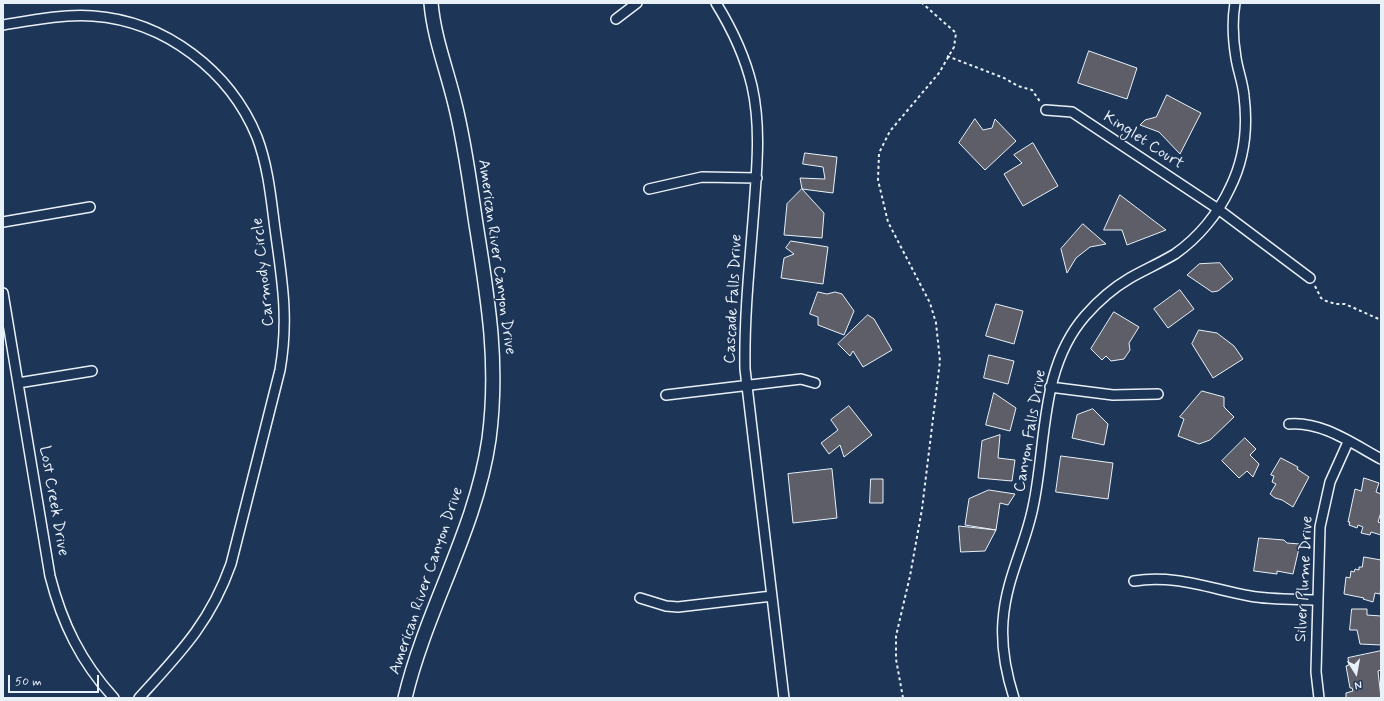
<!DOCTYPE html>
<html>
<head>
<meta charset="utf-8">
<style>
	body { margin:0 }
	#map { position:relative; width:1384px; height:701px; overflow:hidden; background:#1d3557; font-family:Mynerve,sans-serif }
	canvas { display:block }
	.frame { position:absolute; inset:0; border:4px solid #e8f1f8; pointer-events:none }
	.north { position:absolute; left:1336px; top:653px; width:40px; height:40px; -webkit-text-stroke:3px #1d3557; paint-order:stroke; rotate:169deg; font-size:11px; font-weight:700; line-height:16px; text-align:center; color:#e8f1f8 }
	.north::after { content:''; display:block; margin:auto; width:14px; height:18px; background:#e8f1f8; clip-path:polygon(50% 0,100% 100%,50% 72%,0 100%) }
	.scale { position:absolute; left:8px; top:675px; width:91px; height:18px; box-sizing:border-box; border:2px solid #e8f1f8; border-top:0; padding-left:5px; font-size:12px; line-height:14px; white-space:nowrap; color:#e8f1f8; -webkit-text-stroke:3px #1d3557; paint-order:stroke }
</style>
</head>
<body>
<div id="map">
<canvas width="1384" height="701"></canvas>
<div class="frame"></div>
<div class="north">N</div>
<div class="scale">50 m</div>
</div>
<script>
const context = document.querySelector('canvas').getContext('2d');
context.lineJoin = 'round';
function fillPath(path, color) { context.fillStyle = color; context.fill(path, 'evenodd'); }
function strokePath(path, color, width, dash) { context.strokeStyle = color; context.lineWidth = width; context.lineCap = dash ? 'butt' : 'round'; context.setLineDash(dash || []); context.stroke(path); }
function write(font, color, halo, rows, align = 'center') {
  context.font = font + ' Mynerve,sans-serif'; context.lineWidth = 3; context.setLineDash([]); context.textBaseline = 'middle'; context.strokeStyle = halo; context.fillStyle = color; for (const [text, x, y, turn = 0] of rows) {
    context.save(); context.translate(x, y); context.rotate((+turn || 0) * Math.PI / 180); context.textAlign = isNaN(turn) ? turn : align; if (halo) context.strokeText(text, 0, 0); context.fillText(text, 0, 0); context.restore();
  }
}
const building = new Path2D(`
	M1089,51l48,17 -10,31 -49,-16z
	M1167,95l34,18 -21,41 -21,-22 -19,-7 5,-5 11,-3z
	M975,119l8,11 9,-2 3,-9 21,22 -31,29 -26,-27z
	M1033,143l25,43 -35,20 -19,-32 18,-11 -8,-8z
	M805,153l32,4 -4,36 -31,-4 -2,-11 25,1 -2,-12 -20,-3z
	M802,189l22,24 -2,25 -38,-3 3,-31z
	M1120,195l46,35 -39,15 -5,-15h-18z
	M1083,224l23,20 -16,3 -14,11 -9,15 -6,-24z
	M791,241l37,6 -5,37 -42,-6 3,-20 10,-4 -8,-6z
	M1220,263l13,16 -15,12 -6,1 -25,-17 12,-11z
	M1180,290l14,19 -26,19 -14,-19z
	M818,292l9,2 8,-2 7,2 12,17 -10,24 -26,-10v-8l-8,-3z
	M996,304l27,7 -9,33 -28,-8z
	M1114,312l25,15 -10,16 1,7 -6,9 -13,2 -5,-5 -4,4 -11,-11z
	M868,315l6,4 18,31 -29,17 -10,-16 -3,5 -12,-12z
	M1199,330l18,3 17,13 9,13 -30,19 -21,-34z
	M989,355l25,6 -6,23 -24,-6z
	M1202,391l22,6v10l10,10 -24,23 -11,4 -21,-8 6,-17 -4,-2z
	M994,393l22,15 -6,23 -24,-6z
	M849,406l23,29 -28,22 -4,-12 -11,9 -8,-11 17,-13 -7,-10z
	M1093,409l15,15 -4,21 -32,-7 5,-23z
	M1000,435l-2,23 17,2 -3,21 -34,-3 4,-37z
	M1245,438l11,11 -6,6 9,9 -6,13 -6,-6 -8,7 -17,-17z
	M1061,456l52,7 -5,36 -52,-7z
	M1281,458l17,9 -1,2 12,8 -16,30 -11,-7 -7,-2 -5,-4 6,-10 -4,-2 2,-6 -3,-1z
	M832,469l5,49 -44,5 -5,-49z
	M1364,478l15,5 -3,9 5,2v18l-3,10 3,1v12l-10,-3 -1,3 -9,-2 2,-6 -5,-2 -1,3 -8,-3 1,-3h-2l7,-33 6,2z
	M871,479h12v24h-13z
	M989,490l26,4 -7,11 -8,-2 -4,27 -31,-5 4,-26z
	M959,526l37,4 -11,21 -24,1z
	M1259,538l25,2 3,3 13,1 -7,30 -16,-3v3l-23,-3z
	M1364,557l17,3v27l-1,7 -5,-1 -2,9 -10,-3 1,-1 -20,-4 2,-17 4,1 1,-7 3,1 1,-3 4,1v-3h3z
	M1352,609h15v6l14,1v29l-21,-1 -3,-14h-7z
	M1381,651v19l-3,1 3,27h-35v-5l7,-2 -1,-3h-2l-4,-22 3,-1 -1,-7z`);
const path = new Path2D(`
	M947,56l57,22 14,8 14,4 9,13
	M1315,286l6,12 5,3 10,3h9l36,16
	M903,698l-7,-39v-23l14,-60 12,-67 18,-148 -4,-38 -6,-20 -42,-81 -10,-42 1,-27 11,-22 49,-58 15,-26 2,-14 -34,-30`);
const street = new Path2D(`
	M716,3c16,26 29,53 36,83 9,40 5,81 2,122 -4,53 -10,107 -9,161l39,329
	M616,19l21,-16
	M3,25c30,-5 59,-11 90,-9 72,5 137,55 164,121 11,29 14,61 18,92 7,50 14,90 5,141l-49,194c-21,59 -51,89 -92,134
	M1046,110l26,2 146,97 92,69
	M649,189l53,-12 55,1
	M3,222l87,-15
	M3,293l47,283c12,47 31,86 64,122
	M18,383l74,-12
	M1050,387l63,8 45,-1
	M666,395l135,-16 14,4
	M1289,424c33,-3 64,20 92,35
	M1134,581c40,-7 77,8 116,15 22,4 45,3 67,4
	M640,598l26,8 12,1 94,-11
	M1014,698c-8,-25 -13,-51 -11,-77 3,-43 22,-74 30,-114 14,-64 6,-138 52,-191 13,-15 28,-28 45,-38 14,-8 30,-15 45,-24 23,-16 43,-40 55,-66 14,-28 18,-60 14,-92 -1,-13 -6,-25 -8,-38 -3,-18 -4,-37 -1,-55
	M1319,698l-3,-26 4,-145 10,-45 18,-40`);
const secondary = new Path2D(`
	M405,698c21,-89 71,-168 84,-259 10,-76 -1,-140 -13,-215 -6,-40 -11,-80 -21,-120 -8,-34 -21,-66 -24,-101`);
const streetNames = [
	["Kinglet Court",1143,141,33],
	["American River Canyon Drive",496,257,82],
	["Carmody Circle",264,272,-96],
	["Cascade Falls Drive",734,299,-87],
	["Canyon Falls Drive",1031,431,-80],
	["Lost Creek Drive",53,501,80],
	["Silver Plume Drive",1305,579,-87],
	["American River Canyon Drive",427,581,-71]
];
fillPath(building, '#5e5e68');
strokePath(building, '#e8f1f8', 1);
strokePath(street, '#e8f1f8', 12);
strokePath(secondary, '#e8f1f8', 16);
strokePath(path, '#e8f1f8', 2, [3, 3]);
strokePath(street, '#1d3557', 9);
strokePath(secondary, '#1d3557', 13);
write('16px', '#e8f1f8', '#1d3557', streetNames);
</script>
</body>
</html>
